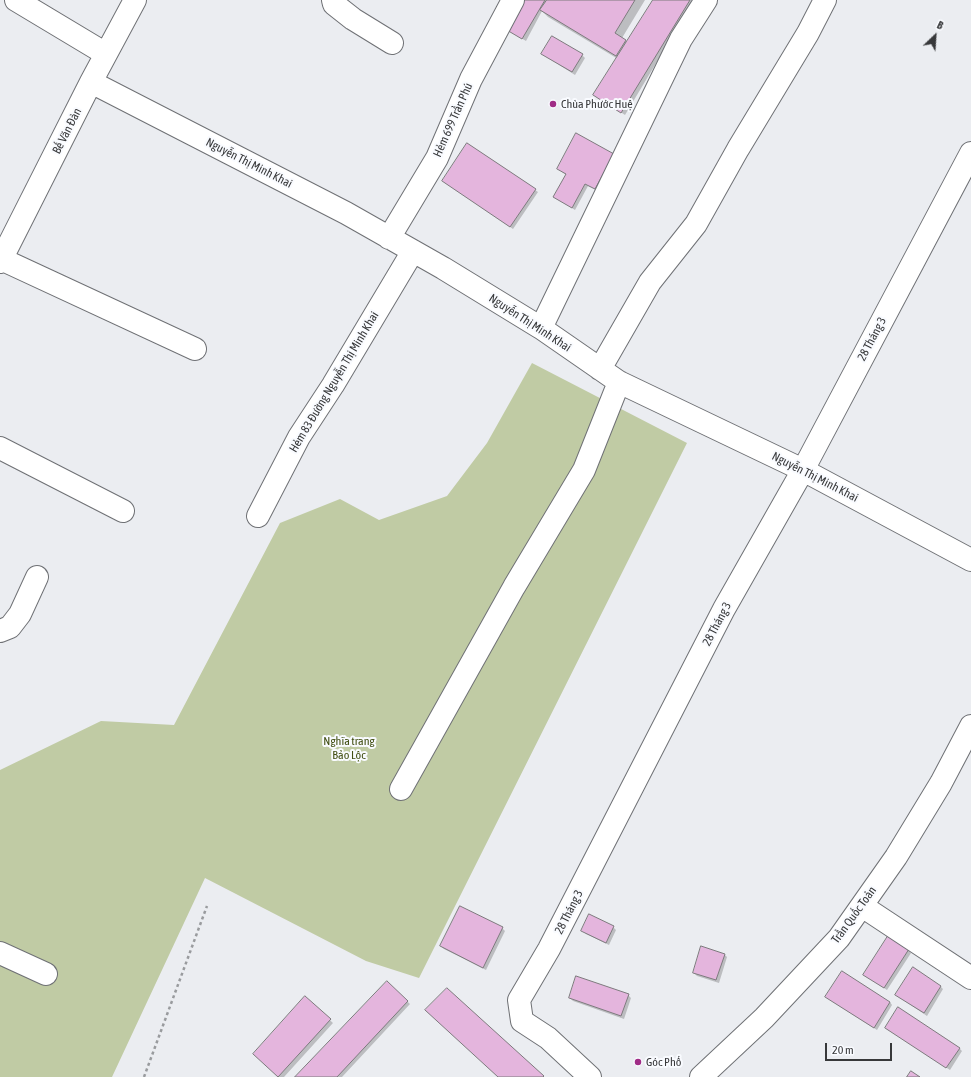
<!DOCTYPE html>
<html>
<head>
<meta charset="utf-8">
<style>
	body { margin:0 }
	#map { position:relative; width:971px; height:1077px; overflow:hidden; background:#ebedf1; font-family:"Asap Condensed",sans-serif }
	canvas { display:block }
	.north { position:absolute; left:915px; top:16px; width:40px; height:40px; -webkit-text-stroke:3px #f9fbff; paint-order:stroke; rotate:25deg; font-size:11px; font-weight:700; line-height:16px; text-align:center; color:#37383a }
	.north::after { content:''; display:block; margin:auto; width:14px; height:18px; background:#37383a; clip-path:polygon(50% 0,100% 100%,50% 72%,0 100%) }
	.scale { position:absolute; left:825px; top:1043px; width:67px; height:18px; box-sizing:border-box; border:2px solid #37383a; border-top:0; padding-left:5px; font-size:12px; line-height:14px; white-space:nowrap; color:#37383a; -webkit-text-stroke:3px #f9fbff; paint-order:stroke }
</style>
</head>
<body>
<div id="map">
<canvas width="971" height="1077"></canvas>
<div class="north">B</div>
<div class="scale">20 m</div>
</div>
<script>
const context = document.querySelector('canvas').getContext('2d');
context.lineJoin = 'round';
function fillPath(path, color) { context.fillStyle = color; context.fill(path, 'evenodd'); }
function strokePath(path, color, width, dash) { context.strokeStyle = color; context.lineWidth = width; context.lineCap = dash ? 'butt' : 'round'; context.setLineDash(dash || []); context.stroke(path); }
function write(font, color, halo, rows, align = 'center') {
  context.font = font + ' "Asap Condensed",sans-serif'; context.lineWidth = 4; context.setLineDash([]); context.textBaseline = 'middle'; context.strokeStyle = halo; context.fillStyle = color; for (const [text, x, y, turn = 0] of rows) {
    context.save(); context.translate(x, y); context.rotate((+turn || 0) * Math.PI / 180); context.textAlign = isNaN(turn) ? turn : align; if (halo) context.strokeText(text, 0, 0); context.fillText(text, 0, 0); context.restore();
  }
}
const green = new Path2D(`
	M532,363l155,80 -268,535 -53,-17 -161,-83 -93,199h-112v-307l101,-49 73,4 106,-202 60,-24 39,21 68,-24 40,-53z`);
const shadow = new Path2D(`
	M516,0h129l-23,38 6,5 27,-43h39l-69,115 -30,-20 23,-36 -70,-42 -6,-6 -16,30 -22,-13z
	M542,54l40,1 3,3 -10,17z
	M614,155l-16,36 -10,-5 -13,24 -21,-13 12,-22 -8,-6z
	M443,181l92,9 3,2 -25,37z
	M613,927l3,3 -7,15 -23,-11 -3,-3z
	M502,928l3,3 -19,39 -42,-21 -3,-3z
	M908,950l3,3 -24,37 -20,-13z
	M724,954l3,3 -8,26 -22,-7 -3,-3z
	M387,982l23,22 -68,73h-45z
	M940,986l3,3 -16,27 -31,-21z
	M628,995l3,3 -7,21 -51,-18 -3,-3z
	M305,997l28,26 -49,54h-5l-25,-23z
	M830,1000l60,2 2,3 -15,25z
	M886,1028l73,20 3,3 -12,19z`);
const building = new Path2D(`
	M515,0h30l-23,39 -22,-13z
	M547,0h88l-20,33 11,7 -10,16 -76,-46z
	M653,0h37l-69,113 -28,-18z
	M552,36l31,18 -11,18 -31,-18z
	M576,133l38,21 -19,35 -10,-5 -13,24 -19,-11 13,-23 -9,-5z
	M467,143l69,46 -26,38 -68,-46z
	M460,906l43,21 -20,41 -43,-22z
	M589,914l25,12 -8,17 -25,-12z
	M888,936l21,13 -25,39 -21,-13z
	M701,946l24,8 -9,26 -23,-7z
	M913,967l28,19 -17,27 -29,-18z
	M842,971l48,31 -16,26 -49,-31z
	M576,976l53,18 -8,22 -52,-18z
	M387,981l21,20 -71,76h-42z
	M447,988l97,88 -1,1h-45l-73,-67z
	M305,996l26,23 -53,58 -25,-23z
	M898,1007l62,41 -14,20 -61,-40z
	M911,1071l9,6h-13z`);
const path = new Path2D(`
	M144,1077l63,-171`);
const minor = new Path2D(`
	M16,0l90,54
	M333,0l1,4 19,15 39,24
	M91,82l255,131 97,55 98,60 78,54 184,88 168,90
	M389,238l48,-80 34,-79 42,-79
	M1,259l194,90
	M0,262l91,-180 44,-82
	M541,328l140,-289 25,-39
	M600,369l50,-87 46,-58 42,-75 70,-116 17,-33
	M0,448l123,63
	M258,516l41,-79 34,-52 80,-134
	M0,631l10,-4 10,-13 17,-37
	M401,789l113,-202 70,-117 35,-88
	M862,906l109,72
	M0,953l46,21
	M590,1077l-42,-39 -26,-17 -3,-21 30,-51 175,-340 79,-139 168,-317
	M701,1077l63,-59 75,-80 57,-81 45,-74 30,-57`);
const markers = [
	[553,104,4,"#a02c86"],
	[638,1062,4,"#a02c86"]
];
const poiNames = [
	["Chùa Phước Huệ",561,104],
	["Góc Phố",646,1062]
];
const streetNames = [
	["Hẻm 699 Trần Phú",453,120,-66],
	["Bế Văn Đàn",67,131,-63],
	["Nguyễn Thị Minh Khai",249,163,27],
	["Nguyễn Thị Minh Khai",530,323,33],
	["28 Tháng 3",872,339,-62],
	["Hẻm 83 Đường Nguyễn Thị Minh Khai",334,382,-59],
	["Nguyễn Thị Minh Khai",815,477,27],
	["28 Tháng 3",717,624,-62],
	["28 Tháng 3",569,912,-63],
	["Trần Quốc Toản",854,915,-54]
];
const parkNames = [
	["Nghĩa trang",349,741],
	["Bảo Lộc",349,755]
];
fillPath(green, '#c0cba4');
fillPath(shadow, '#0003');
fillPath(building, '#e4b5dd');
strokePath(building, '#7d7a7d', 1);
strokePath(minor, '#6f7175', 24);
strokePath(path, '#999b9e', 2.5, [3, 3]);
strokePath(minor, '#fff', 22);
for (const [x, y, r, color] of markers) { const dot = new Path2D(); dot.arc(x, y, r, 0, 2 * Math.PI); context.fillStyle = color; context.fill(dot); strokePath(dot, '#f9fbff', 1.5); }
write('12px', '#37383a', '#f9fbff', poiNames, 'left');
write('12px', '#37383a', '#f9fbff', streetNames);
write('12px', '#424f13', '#f9fbff', parkNames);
</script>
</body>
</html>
